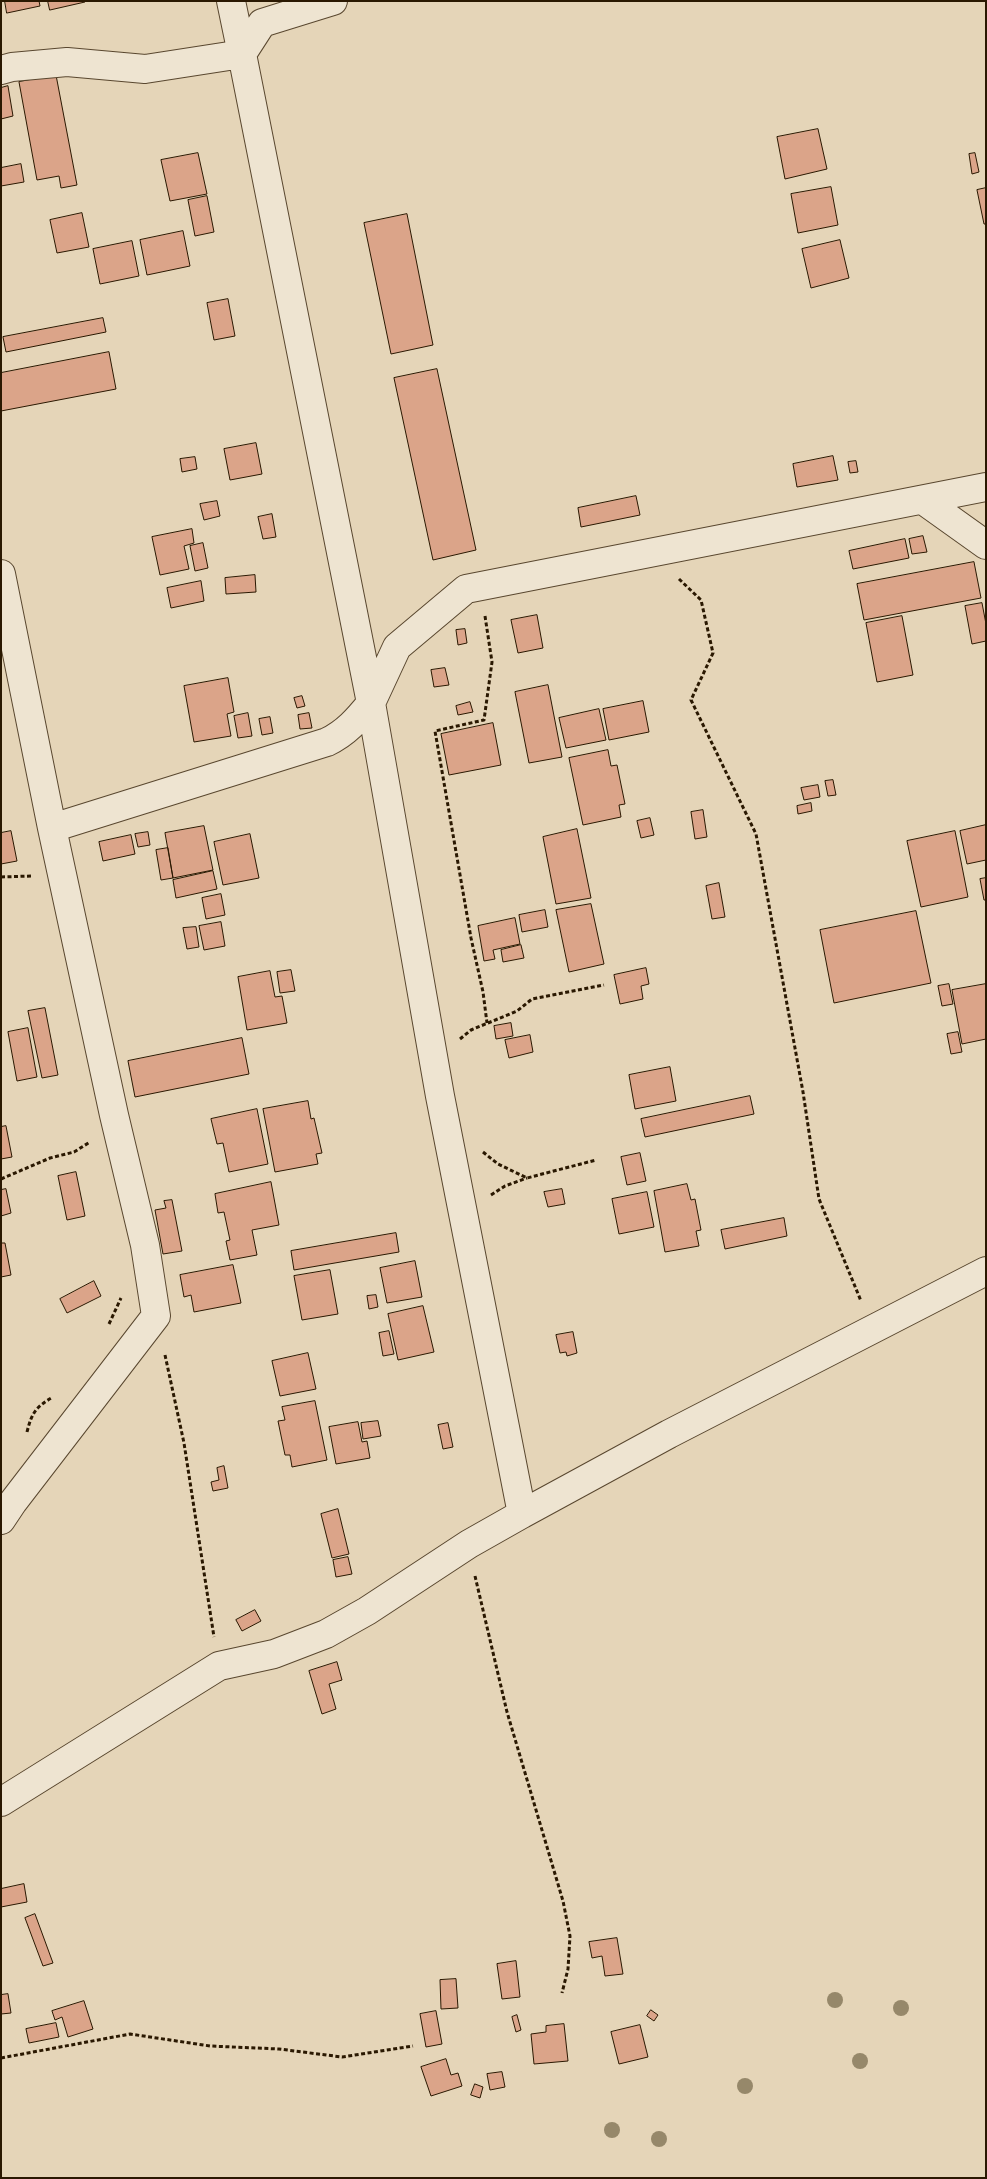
<!DOCTYPE html>
<html>
<head>
<meta charset="utf-8">
<style>
	body { margin:0 }
	#map { position:relative; width:987px; height:2179px; overflow:hidden; background:#e5d5b8; font-family:"IM FELL Double Pica",serif }
	canvas { display:block }
	.frame { position:absolute; inset:0; border:2px solid #2a1801; pointer-events:none }
</style>
</head>
<body>
<div id="map">
<canvas width="987" height="2179"></canvas>
<div class="frame"></div>
</div>
<script>
const context = document.querySelector('canvas').getContext('2d');
context.lineJoin = 'round';
function fillPath(path, color) { context.fillStyle = color; context.fill(path, 'evenodd'); }
function strokePath(path, color, width, dash) { context.strokeStyle = color; context.lineWidth = width; context.lineCap = dash ? 'butt' : 'round'; context.setLineDash(dash || []); context.stroke(path); }
const building = new Path2D(`
	M5,1h34l1,5 -33,7z
	M48,1h37v1l-35,8z
	M56,75l21,110 -16,3 -2,-12 -22,4 -18,-98z
	M8,86l5,30 -12,3v-31z
	M818,129l9,40 -42,10 -8,-42z
	M198,153l9,41 -37,7 -9,-41z
	M975,153l4,19 -7,2 -3,-20z
	M21,164l3,18 -23,4v-18z
	M831,187l7,38 -40,8 -7,-39z
	M986,188v36h-2l-7,-34z
	M207,196l7,36 -19,4 -7,-36z
	M82,213l7,34 -32,6 -7,-33z
	M407,214l26,131 -42,9 -27,-131z
	M183,231l7,35 -43,9 -7,-35z
	M840,240l9,38 -38,10 -9,-39z
	M132,241l7,35 -39,8 -7,-35z
	M228,299l7,37 -21,4 -7,-37z
	M103,318l3,14 -100,20 -3,-15z
	M109,352l7,37 -115,22v-38z
	M437,369l39,181 -43,10 -39,-182z
	M256,443l6,31 -32,6 -6,-31z
	M833,456l5,24 -41,7 -4,-23z
	M195,457l2,12 -15,3 -2,-13z
	M856,461l2,11 -8,1 -2,-11z
	M636,496l4,19 -59,12 -3,-19z
	M217,501l3,15 -16,4 -4,-16z
	M272,514l4,23 -13,2 -5,-22z
	M192,529l2,14 -10,3 5,23 -29,6 -8,-38z
	M923,536l4,16 -15,2 -3,-15z
	M905,539l4,19 -56,11 -4,-18z
	M203,543l5,25 -13,3 -5,-25z
	M974,562l7,36 -117,22 -7,-36z
	M255,575l1,17 -30,2 -1,-16z
	M201,581l3,20 -33,7 -4,-20z
	M982,603l4,21v17l-14,3 -7,-38z
	M537,615l6,33 -25,5 -7,-33z
	M902,616l11,59 -36,7 -11,-59z
	M465,629l2,14 -9,2 -2,-15z
	M445,668l4,17 -15,2 -3,-17z
	M228,678l6,34 -7,2 4,22 -37,6 -10,-56z
	M548,685l14,72 -33,6 -14,-71z
	M302,696l3,10 -8,2 -3,-10z
	M643,701l6,31 -40,8 -6,-31z
	M470,702l3,10 -15,3 -2,-9z
	M599,709l7,31 -40,8 -7,-30z
	M248,713l4,23 -14,2 -4,-22z
	M309,713l3,15 -12,1 -2,-14z
	M270,717l3,16 -11,2 -3,-16z
	M493,723l8,42 -52,10 -8,-41z
	M608,750l3,16 6,-1 8,39 -6,1 2,12 -38,8 -14,-67z
	M833,780l3,15 -8,1 -3,-15z
	M818,785l2,12 -16,3 -3,-12z
	M811,803l1,8 -14,3 -1,-8z
	M703,810l4,27 -12,2 -4,-27z
	M650,818l4,17 -13,3 -4,-17z
	M986,825v35l-19,4 -7,-33z
	M204,826l9,44 -40,8 -8,-45z
	M577,829l14,69 -35,6 -13,-67z
	M11,831l6,30 -16,3v-31z
	M955,831l13,66 -47,10 -14,-66z
	M148,832l2,13 -12,2 -3,-13z
	M250,834l9,44 -36,7 -9,-43z
	M131,835l4,19 -32,7 -4,-19z
	M168,848l5,30 -12,2 -5,-30z
	M213,871l4,18 -41,9 -3,-18z
	M986,878v22h-2l-4,-21z
	M719,883l6,34 -13,2 -6,-33z
	M221,894l4,21 -19,4 -4,-21z
	M591,904l13,60 -35,8 -13,-62z
	M545,910l3,17 -26,5 -3,-17z
	M916,911l15,72 -97,20 -14,-73z
	M515,918l5,26 -27,6 2,9 -11,2 -6,-35z
	M221,922l4,24 -21,4 -5,-24z
	M196,927l3,20 -12,2 -4,-21z
	M521,945l3,13 -21,4 -2,-12z
	M646,968l3,16 -8,2 2,13 -23,5 -6,-29z
	M291,970l4,21 -15,2 -3,-21z
	M270,971l5,26 7,-1 5,27 -40,7 -9,-53z
	M949,984l4,20 -11,2 -4,-20z
	M986,984v55l-24,5 -10,-54z
	M45,1008l13,67 -16,3 -14,-67z
	M511,1023l2,13 -17,3 -2,-13z
	M28,1028l9,49 -20,4 -9,-49z
	M958,1032l4,20 -11,2 -4,-20z
	M530,1035l3,17 -24,6 -4,-18z
	M242,1038l7,36 -114,23 -7,-36z
	M670,1067l6,34 -41,8 -6,-34z
	M750,1096l4,18 -109,23 -4,-18z
	M308,1101l3,18 3,-1 8,35 -6,1 2,10 -43,8 -12,-63z
	M257,1109l11,55 -39,8 -6,-29 -6,1 -6,-25z
	M6,1126l6,31 -11,2v-32z
	M640,1153l6,28 -19,4 -6,-28z
	M76,1172l9,44 -18,4 -9,-44z
	M271,1182l8,43 -27,5 5,25 -27,5 -4,-19 4,-1 -6,-28 -6,1 -3,-19z
	M687,1184l4,16 4,-1 6,31 -5,1 3,15 -34,6 -11,-61z
	M6,1189l5,24 -10,3v-26z
	M562,1189l3,15 -17,3 -4,-15z
	M647,1192l7,35 -35,7 -7,-35z
	M172,1200l10,51 -19,3 -8,-44 11,-2 -2,-7z
	M784,1218l3,18 -62,13 -4,-19z
	M396,1233l3,19 -105,18 -3,-19z
	M1,1243h4l6,32 -10,2z
	M415,1261l7,36 -35,6 -7,-35z
	M233,1265l8,38 -47,9 -3,-17 -7,2 -4,-22z
	M330,1270l8,44 -36,6 -8,-44z
	M94,1281l7,15 -34,17 -7,-14z
	M376,1295l2,12 -9,2 -2,-13z
	M423,1306l11,46 -36,8 -10,-46z
	M389,1331l5,23 -11,2 -4,-23z
	M573,1332l4,21 -10,3 -1,-4 -6,1 -4,-18z
	M308,1353l8,36 -36,7 -8,-35z
	M315,1401l12,59 -35,7 -2,-12h-5l-7,-34 7,-1 -3,-13z
	M378,1421l3,15 -18,3 -2,-16z
	M358,1422l4,20 5,-1 3,17 -34,6 -7,-37z
	M448,1423l5,24 -10,2 -5,-24z
	M224,1466l4,22 -15,3 -2,-9 8,-2 -2,-12z
	M338,1509l11,45 -17,4 -11,-44z
	M348,1557l4,17 -16,3 -3,-17z
	M255,1610l6,11 -19,10 -6,-11z
	M337,1662l5,18 -13,4 7,25 -14,5 -13,-43z
	M24,1884l3,18 -26,5v-18z
	M35,1914l18,49 -10,3 -18,-48z
	M617,1938l6,36 -18,2 -3,-20 -10,2 -3,-16z
	M516,1961l4,36 -18,2 -5,-35z
	M456,1979l2,29 -17,1 -1,-29z
	M8,1994l3,19 -10,1v-19z
	M84,2001l9,28 -25,8 -6,-20 -7,3 -3,-9z
	M651,2010l7,5 -4,6 -7,-5z
	M436,2011l6,33 -16,3 -6,-33z
	M517,2015l4,15 -5,2 -4,-15z
	M56,2023l3,14 -30,6 -3,-14z
	M564,2024l4,37 -34,3 -3,-30 15,-2v-6z
	M640,2025l8,32 -29,7 -8,-32z
	M446,2059l5,16 7,-2 4,13 -31,10 -10,-29z
	M502,2072l3,15 -15,3 -3,-16z
	M475,2084l8,3 -3,11 -9,-3z`);
const path = new Path2D(`
	M679,579l22,21 12,53 -22,47 65,134 47,258 16,107 42,102
	M485,616l7,46 -8,58 -49,11 36,207 12,54 4,31
	M1,877l31,-1
	M460,1039l11,-9 46,-19 15,-12 72,-14
	M483,1152l15,12 29,14 69,-18
	M1,1179l49,-21 24,-6 16,-10
	M491,1195l14,-9 22,-8
	M109,1324l12,-26
	M165,1355l19,88 30,194
	M27,1432c5,-20 9,-25 26,-35
	M475,1576l32,136 56,189 7,35 -2,33 -6,24
	M1,2058l129,-24 80,12 69,3 63,8 71,-11`);
const street = new Path2D(`
	M231,1l11,53
	M1,70l11,-3 55,-5 78,7 97,-15
	M923,500l63,45
	M1,574l51,254 62,287 31,130 11,71 -143,186 -12,18
	M52,828l275,-86c19,-9 31,-23 44,-39l-129,-649 20,-31 71,-22
	M522,1514l147,-80 317,-163
	M1,1802l218,-136 55,-12 52,-20 41,-23 102,-67 53,-30 -82,-418 -69,-393 26,-56 69,-58 520,-102`);
const trees = [
	[835,2000],
	[901,2008],
	[860,2061],
	[745,2086],
	[612,2130],
	[659,2139]
];
fillPath(building, '#dba489');
strokePath(building, '#2a1801', 1);
strokePath(street, '#59472f', 30);
strokePath(path, '#2a1801', 3, [4, 2.5]);
strokePath(street, '#eee4d1', 28);
context.fillStyle = '#96886a';
for (const [x, y] of trees) { context.beginPath(); context.arc(x, y, 8, 0, 2 * Math.PI); context.fill(); }
</script>
</body>
</html>
